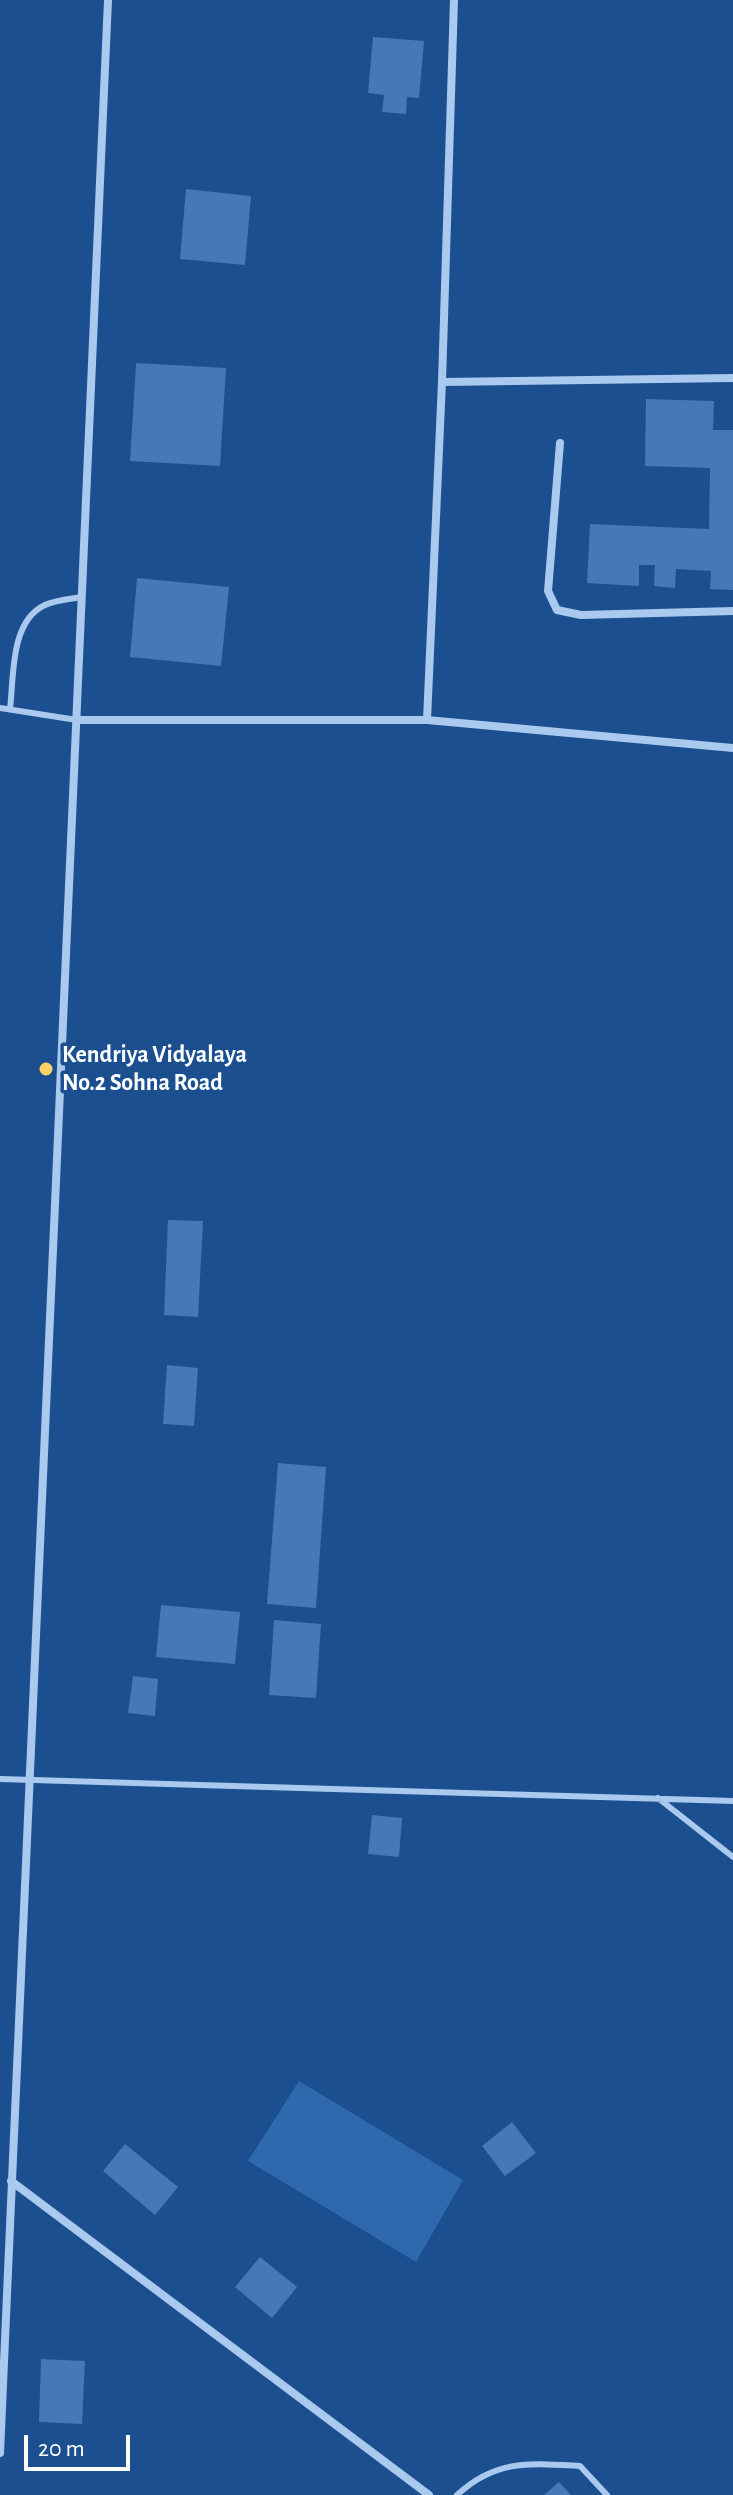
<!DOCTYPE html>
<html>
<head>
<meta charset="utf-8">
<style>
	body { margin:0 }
	#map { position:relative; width:733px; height:2495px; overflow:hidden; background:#1b4f8f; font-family:"Alegreya Sans",sans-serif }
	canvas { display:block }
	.scale { position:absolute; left:24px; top:2435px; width:106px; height:36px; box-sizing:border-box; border:4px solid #fff; border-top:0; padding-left:10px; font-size:24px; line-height:28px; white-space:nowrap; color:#fff; -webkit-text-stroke:6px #1b4f8f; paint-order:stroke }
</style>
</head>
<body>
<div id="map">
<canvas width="733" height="2495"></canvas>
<div class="scale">20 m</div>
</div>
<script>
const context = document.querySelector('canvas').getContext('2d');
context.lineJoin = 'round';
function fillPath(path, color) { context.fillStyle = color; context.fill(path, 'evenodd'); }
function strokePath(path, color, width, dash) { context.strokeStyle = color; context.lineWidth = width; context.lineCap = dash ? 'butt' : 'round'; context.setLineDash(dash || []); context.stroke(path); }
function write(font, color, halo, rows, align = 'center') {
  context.font = font + ' "Alegreya Sans",sans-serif'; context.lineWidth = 7; context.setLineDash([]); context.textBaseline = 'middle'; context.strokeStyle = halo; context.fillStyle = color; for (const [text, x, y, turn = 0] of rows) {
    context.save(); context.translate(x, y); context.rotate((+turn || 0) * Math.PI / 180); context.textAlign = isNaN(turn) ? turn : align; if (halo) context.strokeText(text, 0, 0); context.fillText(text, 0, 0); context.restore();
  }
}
const green = new Path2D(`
	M299,2081l164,99 -47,82 -168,-101z`);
const building = new Path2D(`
	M373,37l51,4 -5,57 -12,-1 -1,17 -24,-2 2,-17 -16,-2z
	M186,189l65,7 -6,69 -65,-6z
	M136,363l90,5 -6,98 -90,-5z
	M646,399l68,2 -1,29h20v160l-23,-1 1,-18 -35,-2 -1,19 -21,-2 1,-21h-16v21l-52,-3 3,-59 119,5 1,-61 -65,-2z
	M137,578l92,9 -8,79 -91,-9z
	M168,1220l35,1 -5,96 -34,-2z
	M167,1365l31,3 -4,58 -31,-2z
	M278,1463l48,4 -10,141 -49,-4z
	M161,1605l79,7 -5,52 -79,-7z
	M274,1620l47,4 -5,74 -47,-3z
	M133,1676l25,3 -3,37 -27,-3z
	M372,1815l30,3 -3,39 -31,-3z
	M512,2122l24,31 -31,23 -23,-30z
	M125,2144l53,43 -23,28 -52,-44z
	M260,2257l37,30 -25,31 -37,-31z
	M41,2359l44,2 -3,63 -43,-2z
	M559,2482l12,13h-27z`);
const service = new Path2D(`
	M0,708l77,12
	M10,709c4,-33 0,-88 35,-104 11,-5 25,-6 37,-8
	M0,1779l733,22
	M658,1798l75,59
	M457,2495c39,-36 73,-32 123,-29l27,29`);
const minor = new Path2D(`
	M442,382l291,-4
	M560,443l-12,148 9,19 24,5 152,-4
	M77,720h350l306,28
	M427,720l15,-338 12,-382
	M11,2181l418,314
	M0,2453l108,-2453`);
const markers = [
	[46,1069,8,"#ffd166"]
];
const poiNames = [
	["Kendriya Vidyalaya",62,1055],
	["No.2 Sohna Road",62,1083]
];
fillPath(green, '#2e69ad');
fillPath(building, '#4478b7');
strokePath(service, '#a9c9ee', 6);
strokePath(minor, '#a9c9ee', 8);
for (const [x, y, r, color] of markers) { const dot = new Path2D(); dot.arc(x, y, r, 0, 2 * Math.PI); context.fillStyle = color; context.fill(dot); strokePath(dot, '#1b4f8f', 3); }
write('bold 24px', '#fff', '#1b4f8f', poiNames, 'left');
</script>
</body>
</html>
